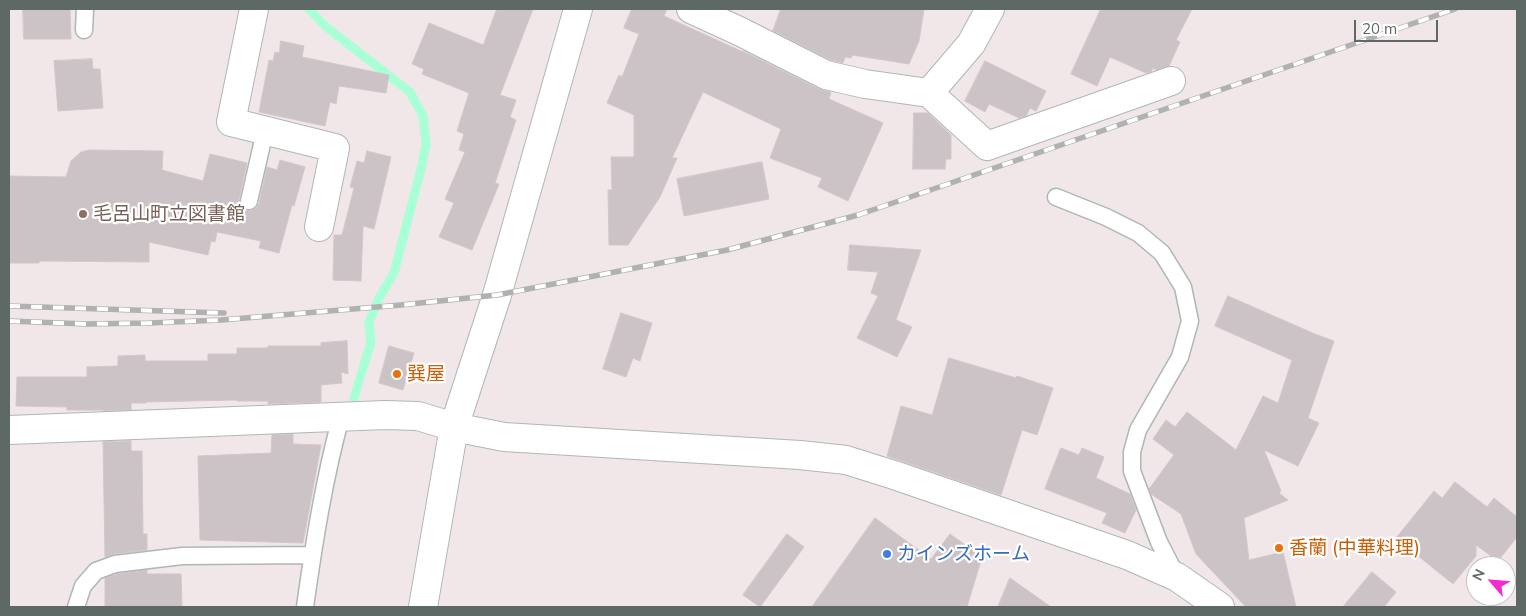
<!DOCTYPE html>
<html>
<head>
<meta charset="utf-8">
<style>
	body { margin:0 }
	#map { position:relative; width:1526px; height:616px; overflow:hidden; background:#f1e7e8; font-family:Mulish,sans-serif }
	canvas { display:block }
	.frame { position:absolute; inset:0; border:10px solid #5e6864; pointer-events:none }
	.north { position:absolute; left:1466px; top:556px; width:50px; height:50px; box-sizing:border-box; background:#fff; border:1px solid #bfc3c1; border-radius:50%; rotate:297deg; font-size:14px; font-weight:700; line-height:20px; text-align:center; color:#5e6864 }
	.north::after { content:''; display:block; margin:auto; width:18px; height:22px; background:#f42ad3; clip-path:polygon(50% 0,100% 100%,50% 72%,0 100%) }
	.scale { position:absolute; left:1354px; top:20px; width:84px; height:22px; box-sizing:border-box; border:2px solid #5e6864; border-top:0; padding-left:6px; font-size:15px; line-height:18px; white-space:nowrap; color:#5e6864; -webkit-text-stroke:4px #fff; paint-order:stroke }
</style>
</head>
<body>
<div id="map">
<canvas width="1526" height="616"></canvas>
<div class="frame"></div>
<div class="north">N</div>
<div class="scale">20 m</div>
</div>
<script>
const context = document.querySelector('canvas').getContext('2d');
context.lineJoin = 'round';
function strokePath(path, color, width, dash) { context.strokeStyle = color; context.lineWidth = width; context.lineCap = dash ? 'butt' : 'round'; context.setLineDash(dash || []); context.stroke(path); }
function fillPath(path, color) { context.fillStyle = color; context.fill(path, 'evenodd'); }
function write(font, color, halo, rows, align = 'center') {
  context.font = font + ' Mulish,"Noto Sans JP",sans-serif'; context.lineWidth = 4.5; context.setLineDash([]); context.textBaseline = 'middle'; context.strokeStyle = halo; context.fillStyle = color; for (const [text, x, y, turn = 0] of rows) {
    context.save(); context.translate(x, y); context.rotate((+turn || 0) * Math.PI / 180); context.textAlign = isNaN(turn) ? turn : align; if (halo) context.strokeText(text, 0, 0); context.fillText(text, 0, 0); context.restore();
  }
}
const stream = new Path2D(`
	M309,9l16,17 85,66 13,24 3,28 -4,21 -28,108 -15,25 -10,24 2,20 -17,56`);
const building = new Path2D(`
	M23,9h47l1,30h-47z
	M497,9h36l-33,86 16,5 -6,17 6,3 -21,63 4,1 -27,66 -33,-13 15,-34 -9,-4 20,-47 -6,-2 5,-16 -7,-3 12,-38 -47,-19 2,-5 -12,-5 17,-41 54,22z
	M632,9h35l-3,7 79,36v-1l76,38 12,3 -2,7 54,24 -35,78 -30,-14 4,-9 -52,-20 11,-29 -78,-37 -31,66h5l-17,39 -32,48h-19l-1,-55h4l-1,-33h23v-42l-27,-12 12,-28 3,2 17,-43 -15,-6z
	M781,9h143l-5,32 -10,23 -57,-9 -1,3 -6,-1 -2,6 -12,-3 -58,-29z
	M1101,9h91l-16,31 4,2 -11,24 -13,4 -3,-2 -2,4 -5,1 -36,-16 -13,29 -26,-12z
	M281,41l23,5 -2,11 87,18 -3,18 -47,-7 -3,18 -6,-2 -5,24 -66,-14 10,-52 4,1 2,-9 4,1z
	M92,59l1,10h7l3,39 -45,3 -4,-50z
	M985,61l61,30 -10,20 -6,-3 -4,8 -7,2 -30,-14 -4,8 -20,-11z
	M914,113h14l23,22v24h-5l-1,10h-32z
	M90,150l73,1 -1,19 41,11 7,-27 37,9 -8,36v4l3,5 5,3h4l5,-3 3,-4 8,-37 10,3 3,-10 25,7 -11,39 -2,-1 -13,48 -20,-5 2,-7 -44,-9 -2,10 -4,-1 -3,14 -59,-13v20l-110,-1v2h-30v-87l57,1 5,-16 10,-9z
	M367,151l24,6 -17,72 -11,-3 -2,55 -28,-1 1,-45h8l12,-47 -4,-1 7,-26 7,2z
	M762,162l7,37 -85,17 -7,-37z
	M850,245l71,5 -25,70 16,7 -15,30 -40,-19 21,-42 -7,-3 7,-21 -30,-2z
	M1228,296l87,38 19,7 -26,77 11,5 -21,43 -34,-16 17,41 -2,2 9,7 -44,18 5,42 34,-8 13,55h-50l-50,-53 -15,-40 -30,-20 -2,-5 25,-34 -21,-16 13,-19 9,7 12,-15 49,38 27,-54 15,7 14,-43 -77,-34z
	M621,313l31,10 -12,38 -7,-3 -7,19 -23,-8z
	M347,341l1,33 -7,-2 1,11 -21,2v17l-53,2v-3h-31v-1l-91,2v1h-15v7l-28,1v-1h-36v-3l-51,-1 1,-29h70v-10l31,-1v-10l27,-1v6h63v-7h29v-6h31v-2h53v-3z
	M389,346l25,7 -11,37 -24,-7z
	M949,358l67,20 1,-2 36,12 -16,47 -15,-5 -21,65 -114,-39 14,-50 31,9z
	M293,434v10l28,1 -18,98 -103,-3 -2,-84 73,-3 1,-18z
	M131,441v10h11l1,83h4v16l-33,4 -9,3 -2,-115z
	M1061,448l18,7 3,-7 22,9 -8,21 34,16 6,16 -11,23 -23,-10 5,-10 -62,-24z
	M1455,482l32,25 7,-9 23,19v20l-19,24 -22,-16v11l-23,28 -57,-46 38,-47 8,7z
	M875,518l56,41 19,-25 32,23 -15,50h-155z
	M787,534l17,13 -44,60 -17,-12z
	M147,570v4h34l1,33h-77v-29l12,-4z
	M1372,572l24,20 -12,15h-41z
	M1010,578l41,29h-53z`);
const service = new Path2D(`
	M84,30l1,-21
	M1056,197l50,20 32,16 24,20 21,34 7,34 -10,36 -42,73 -6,22v19l27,71 18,35
	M249,201l16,-70
	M76,607l7,-21 13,-15 19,-7 67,-8 130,-1
	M305,607c9,-64 19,-128 36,-190`);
const minor = new Path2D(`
	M254,9l-23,113 104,26 -16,79
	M691,9l48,22 87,44 39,9 64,9 42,-49 19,-35
	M929,93l58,53 184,-65
	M9,430l376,-15 33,1 36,11 50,10 296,18 46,5 48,15 233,80 50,22 43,30
	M423,607l31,-180 43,-132 81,-286`);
const rail = new Path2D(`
	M9,306l215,7
	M9,321l77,3 64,-1 71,-3 180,-15 96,-10 230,-45 131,-35 597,-206`);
const markers = [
	[83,214,5,"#8d6e63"],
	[397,374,5,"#e8710a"],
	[1279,548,5,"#e8710a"],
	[887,554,5,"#3f7fe0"]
];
const educationNames = [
	["毛呂山町立図書館",93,214]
];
const foodNames = [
	["巽屋",407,374],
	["香蘭 (中華料理)",1289,548]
];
const shopNames = [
	["カインズホーム",897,554]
];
strokePath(stream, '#a9ffd6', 9);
fillPath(building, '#ccc3c6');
strokePath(building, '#d6c5c9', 1);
strokePath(service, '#afb7b5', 19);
strokePath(minor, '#afb7b5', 30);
strokePath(service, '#fff', 16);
strokePath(minor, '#fff', 28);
strokePath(rail, '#afb2b1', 5.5);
strokePath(rail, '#fff', 4, [11]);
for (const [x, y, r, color] of markers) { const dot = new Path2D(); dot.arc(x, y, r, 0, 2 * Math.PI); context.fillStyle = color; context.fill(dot); strokePath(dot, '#fff', 2); }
write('19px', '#785e54', '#fff', educationNames, 'left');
write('19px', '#c56008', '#fff', foodNames, 'left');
write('19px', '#366cbe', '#fff', shopNames, 'left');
</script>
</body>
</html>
